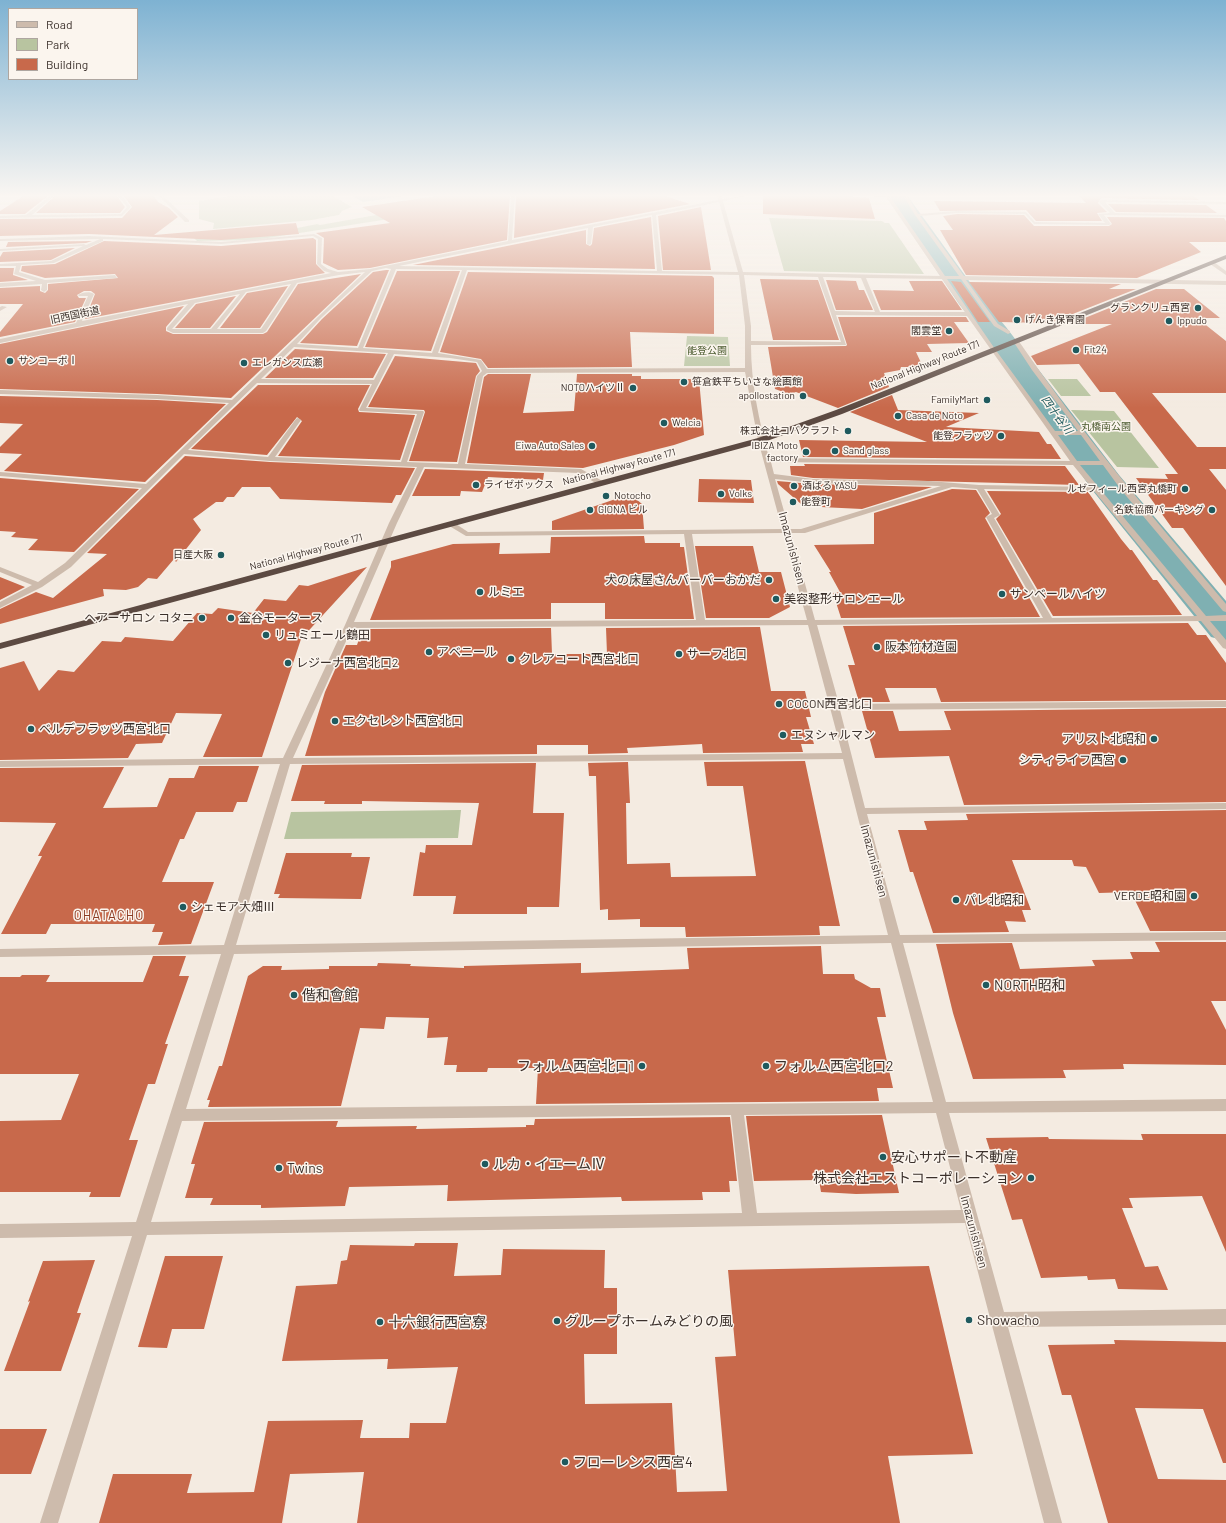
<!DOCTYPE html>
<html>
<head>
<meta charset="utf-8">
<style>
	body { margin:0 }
	#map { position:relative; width:1226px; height:1523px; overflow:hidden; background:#f4ebe1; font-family:Barlow,sans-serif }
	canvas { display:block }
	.legend { position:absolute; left:8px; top:8px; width:130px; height:72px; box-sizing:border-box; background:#fbf5ee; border:1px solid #aea6a0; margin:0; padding:5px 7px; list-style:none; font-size:12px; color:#3b302b }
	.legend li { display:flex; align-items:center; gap:8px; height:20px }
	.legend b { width:20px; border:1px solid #aea6a0 }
</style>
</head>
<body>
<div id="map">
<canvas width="1226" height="1523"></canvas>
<ul class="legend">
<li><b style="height:5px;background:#cdbbac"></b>Road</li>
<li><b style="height:11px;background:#b8c4a0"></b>Park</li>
<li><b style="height:11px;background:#c8694b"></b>Building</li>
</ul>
</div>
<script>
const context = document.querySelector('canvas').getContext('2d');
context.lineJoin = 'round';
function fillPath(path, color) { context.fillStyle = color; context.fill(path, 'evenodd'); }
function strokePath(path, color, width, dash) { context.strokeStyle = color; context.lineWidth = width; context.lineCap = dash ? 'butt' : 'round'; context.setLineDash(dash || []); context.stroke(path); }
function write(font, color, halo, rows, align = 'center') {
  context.font = font + ' Barlow,"Noto Sans JP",sans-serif'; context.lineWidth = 3; context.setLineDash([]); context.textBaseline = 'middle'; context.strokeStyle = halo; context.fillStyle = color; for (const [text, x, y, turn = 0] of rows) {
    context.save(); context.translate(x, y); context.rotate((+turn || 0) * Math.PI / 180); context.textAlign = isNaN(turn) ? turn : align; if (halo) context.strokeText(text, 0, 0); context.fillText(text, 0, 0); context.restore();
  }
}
const green = new Path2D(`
	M238,195h93l21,12 -10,4 -3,4 -27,5 -99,9 1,-6 -15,-4v-18z
	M395,205l-6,14 -134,21 -58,1 -6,-6 62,2 64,-13 3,1 56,-10z
	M769,218l113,3 3,2h4l35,51 -140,-3z
	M687,336l41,1 2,29h-46z
	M1048,379h29l14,17h-30z
	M1071,410l43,1 45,57 -42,-1z
	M461,810l-3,28 -174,1 7,-27z`);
const water = new Path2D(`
	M362,195h38l3,1 -40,6 -11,-6z`);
const river = new Path2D(`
	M886,195h21l70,97 29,35 113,148 107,126v40l-15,-4 -118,-146 -107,-152 -27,-35z`);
const building = new Path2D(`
	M25,195h24l-24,19h-25v-3z
	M56,195h60l9,12 -5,6h-84z
	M123,195h30l5,7 11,6 9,9 -24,18 142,-12 3,11 -78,6 -132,-6 -89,2v-17l122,-1 10,-11z
	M444,195h66l-3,45 -137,28 -32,2 -15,-7 1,-25 -8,-5 74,-10 -28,-16z
	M516,195h146l28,9 -176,34z
	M763,195h70l36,3 6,21 -112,-5z
	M1078,195h114l7,5 -98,-2 -3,5 9,9 -10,1 5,8h-66l-10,-11 -86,1 -6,-10 152,2z
	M1108,204l98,1 11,8 -101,-1z
	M701,207l10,63h-48l-5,-54z
	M957,214l67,1 10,11h75l3,-2 -5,-7 117,1 2,3v21h-37l12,10 -64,26 -171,-3 -26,-45h13l-10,-14z
	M651,217l4,52 -242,-4 173,-35v14l4,2 2,-2 2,-16z
	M313,238l3,2v24l9,9 -240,46 10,-25 -4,-3h-7l-7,4 2,3h7l-11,24 -75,15v-5l23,-28h-23v-16l40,-2v5l5,2 3,-3v-6l70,-6 -3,-4 -70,4 -24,-7 1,-5 33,-2 49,-23 117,5z
	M92,241l-6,2 -80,4 2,-5z
	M75,248l-24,12 -51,2v-5l3,-5z
	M0,268h14l-1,7 15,5 -28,2z
	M386,270h3l-32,76 -57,-3 22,-24 51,-47z
	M397,271h63l-29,80 -66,-4z
	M468,272l244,4 2,2v56l-84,-2 2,35 -144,1 -7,-9 -41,-7z
	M361,274l-130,124 -74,-4 -157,-5v-45l184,-38 -18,21v4l7,3h90l4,-2 31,-48z
	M760,279l58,1 21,60h-66z
	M826,280l30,1 3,9h5l9,20h-37z
	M909,281h33l20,29h-81l-8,-20 41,1z
	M951,281l10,1 29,40h-12z
	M969,282l152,2 -12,5h27l-86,34 -51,-1z
	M288,286l-28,42h-40l27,-35z
	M1156,289h28l36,29h-23l29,23v52h-74l45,54h29v22h-17l17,21v96l-43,-58h-11l-36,-50 32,1 -3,-5h13l-63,-82h-15l-21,-28 -42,1 -6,-9 81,-32h-42z
	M236,296l-26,32h-35l21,-24z
	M838,317h128l3,5h-15l15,21 -42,1 5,8h-16l7,15h-22l-1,3 -16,3 5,14 -51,21 -42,-16 -7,2 -14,-5 -7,-42 78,-1 1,-1z
	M295,349l91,5 -13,24h-108z
	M395,356l81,7 4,8 -4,5 -19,86 -48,-1 16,-49 -1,-2 -56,-3z
	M488,374h43l-8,39 51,-2 3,-37h55v2h9v3h58l5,56 -30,10 -91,23 -116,-5 17,-86z
	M258,385h112l-12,24 1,3 56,3 -15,45 -122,-4 24,-35 -5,-4 -30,38 -76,-6z
	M892,395l6,15 81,3 -33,14 93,5 8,12h4l10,15 -258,-2 -4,-17 128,2 -77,-30z
	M0,396l157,4 69,4 -81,78 -141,-11 18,-17 -22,-1v-6l23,-23 -23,-1z
	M185,456l85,6 145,6 -14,27h-5l-4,8 -112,-4 -10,-12h-28l-8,10h-7l-4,5h-7l-23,17 8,11 -25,32 -2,-3 -17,20 -9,-1 -10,9 -12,3 -23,-1 1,7 -104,28v-15l36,-17 17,6 54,-44 -20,-1z
	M804,464l261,2 14,19 -266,-7 -22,-3 -1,-9h15z
	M425,469l119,4 -1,7 -55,-3 -6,15 -21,-1 -1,5h-48z
	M0,478l139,11 -65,63 -46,-2 10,-11 -27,-2 5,-5 -16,-1z
	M699,479l52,1 3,23 -56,-1z
	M777,481l36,3 119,3 -70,22 -41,-2v-2l-20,-1 -23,-20z
	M952,489l24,1 14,23 -5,5 55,99 -199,1 -8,-25 7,-1 -11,-20h2l-17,-27 60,-1v-31z
	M987,491l101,1 33,47 9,11h2l21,30h4l25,35 -129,1 -57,-97 5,-5z
	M630,494l12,10 2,25 -92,1v-9z
	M644,536l1,7h35v4h4l10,72h-89v-16h-54v16l-181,1 21,-53v-6l62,-17 47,-1 -1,11 51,-1 1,-16z
	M695,546h58l6,26h22l9,35 -21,11h-63z
	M367,567l-66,72 -39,118h-59l19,-43 -46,-1 -14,30 -26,1 -8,14 -128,2v-92l24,-7 15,30 19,-21 16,2 28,-31 19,1 4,-5 48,4 24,-28 15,1 6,-6 35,5 11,-14 22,2 13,-16 9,1z
	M0,577l25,10 -25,13z
	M1188,623l9,12h9l20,28v37l-285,2 -5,-14h-51l5,14h-31l-11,-37h7l-12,-39z
	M760,627l11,64h34l6,26h-5l8,27h-13l2,8 -100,1 -1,-9 -75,4 1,5 -40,1v-9h-51v9l-232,2 20,-64 21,-47h11l2,-6h5l3,-10 184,-1 1,26h55l-1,-26z
	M1226,708v94l-262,3 -15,-49 -74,2 -13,-47h31l6,20 52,-1 -7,-19z
	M805,761l35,165h-21l1,9 -134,2 -1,-10h-45v-8l-32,1v-11l-8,1 -4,-134h-7l-1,-13 40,-1 2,41h-4l1,61 43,-1 1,14 85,-1 -13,-90h-36l-3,-24z
	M536,763l-3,50h31l-5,94h-32v7h-74l3,-18h-43l7,-44 5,1 1,-8h46l7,-42 -117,-2v3h-38l1,-3h-34l11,-36z
	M199,766h60l-12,36h-10l-4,10h-37l-12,27h-4l-18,43h52l-23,62 -33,1 5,-13h-11l3,-8h-104l-5,10h-45l41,-78h-4l18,-33 -56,-1v-54l124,-1 -21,41 54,-1 12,-29h25z
	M1226,810v121h-76l-19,-39 -32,1 -13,-26 -12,-1 -2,-6h-60l19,50h-9l4,12 -21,-1 4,11 -76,1 -20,-61h-3l-12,-42h29l-3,-9 44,-1 -2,-6z
	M286,853h66l-1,4h19l-9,42 -83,-1 2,-4h-6z
	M1155,942h71v59h-15l15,29v35l-103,-1 1,5 -61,1 3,8 -93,1 -20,-66 -17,-69 76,-1 8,26 75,-3 -3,-6 41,-1 -3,-7h30z
	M821,946l2,28h31l1,5 16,9h9l6,29h-9l16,71h-16l2,13 -343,3 2,-36h-50l-1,4h-31l1,-7h-13l4,-28 -21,1 2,-20 -43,-1 -2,12 -24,-1 -19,78 -133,1 2,-7h-3l12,-34h3l26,-90 15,-10h19l-1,4 48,-1v-3h48l1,-3 33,1 -1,2 54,2v-2l117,-3v10l108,-4 -2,-21z
	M153,956h33l-7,20h10l-24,68h3l-13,40h-7l-19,56h9l-18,57h-31l2,-5h-91v-71l61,-1 18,-46h-79v-97h20l2,-2h28l-4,7h97z
	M882,1115l17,78 -43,1 -35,-2 -2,-12 -65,1 -8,-65z
	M730,1117l7,64h-8l1,11h-28l1,8 -81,1 -1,-4 -174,4 1,-16 -99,2 -4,19 -84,2v-3h-51l3,-7h-28l10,-34h-4l13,-42 134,-1 -2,6 81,-1 -1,3 110,-2v-2h8l1,-6z
	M1141,1134h85v118l-24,-56 -73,2 4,10h-11l23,59 13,-1 10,24 -50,-1 -3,-10 -27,1 -1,-4 -46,2 -19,-59 -10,1 -26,-82 62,-1 1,2 94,1z
	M415,1243h43l-4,33 47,-1 2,-26 102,1 -1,38h13v66h-33l1,50 87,-1 5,89 50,-1 -12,-134 21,-1 -8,-86 201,-4 44,188 -85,2 12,67h-543l7,-51 -74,2 -8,49h-183l14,-49h79l-5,19 67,-1 14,-71 95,-1 -3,18h49l1,-15h36l12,-56 -71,2 1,-10 -106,2 14,-75 41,-2 4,-23 6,-1 3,-15 64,1z
	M165,1256h58l-19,73h-32l-5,19 -29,-1z
	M95,1260l-18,53h4l-20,58h-57l26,-70 -2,1 15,-41z
	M1114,1340l112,2v121h-3l-20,-54 -68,-1 23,71 68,1v43h-118l-37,-128h-9l-14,-50 67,-1z
	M0,1429h47l-16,45h-31z`);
const minor = new Path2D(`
	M51,195h4l-23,20 89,-1 6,-7 -10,-12h4l10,12 -9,9 -122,2v-2l26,-1z
	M158,195h4l27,25v2h-4z
	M511,195h4l-3,45 206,-40 -1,-5h4l1,4 28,-4 -27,6 20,71 197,4 -54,-79 -37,-2h40l56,81h14l-44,-61 -12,-20h4l11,19 39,-3 69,1 9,10 70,1 -7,-9 12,-1 -11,-11 2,-2 125,2v2l-121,-2 10,11 111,2v2l-122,-2 7,9 -2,1 -75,-1 -9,-10 -68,-1 -37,3 44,60 262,5v4l-260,-5 32,44 12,7v2l-2,1 -14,-8 -33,-47h-14l48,70 60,82h23l-46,-61 -19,-29 1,-1h4c63,93 135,178 208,264v8l-3,-1 -101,-120 -19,-26h-23l126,151 20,-1v6h-16l16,19v9l-3,-1 -22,-27 -384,4 22,79 387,-3v6l-386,3 25,98 361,-5v6l-359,5 33,121 326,-3v8l-323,3 43,159 280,-3v12l-277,2 55,199 222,-3v16l-218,2 54,196h-18l-79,-300 -818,12 -89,288h-18l92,-287 -132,2v-14l136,-2 85,-268 -221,3v-8l224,-4 56,-181 -280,3v-6l283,-3 62,-133 44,-102 28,-56 -147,-6 -86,-7 -113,113 -29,20 -42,21v-6l32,-17 -32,-13v-5l38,15 27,-19 77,-75 -142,-12v-4l146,12 83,-81 -72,-4 -157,-5v-4l157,5 75,5c45,-43 88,-86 133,-128l-26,3 -42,8 -31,48 -3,2h-90l-6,-3v-2l21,-24 -188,39v-4l76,-16 12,-27h-9l-1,-1c4,-3 12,-4 16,-1l-12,27 249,-48 -7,-2 -7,-7 1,-25 -5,-3 -92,8 -118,-5v2l-49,22 -33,2 -2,7 26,8 70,-5 2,3 -70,5v7l-3,2 -3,-2 1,-6 -42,3v-4l36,-2 -22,-7 2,-8h-16v-2l51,-3 32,-15 -83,5v-2l84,-5 2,1 14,-6 -100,2v-2l89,-3 132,6 93,-8 8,4 -1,26 7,5 10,3 32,-3 138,-28zM719,202l19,70 -76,-1 -6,-56zM652,215l5,56 -258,-5 189,-38 -1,16 2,1 2,-1 2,-17zM386,268l5,1 -33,79 -61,-4 24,-26 51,-47zM396,269l66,1 -30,83 -69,-5zM467,270l272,5 6,51v42l-258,1 -6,-9 -43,-7zM744,275l74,2 23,65 -90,-1v-15zM823,277l38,1 14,34 -40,-1zM866,278l76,1 23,33h-85zM291,284l-30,45h-44l29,-37zM240,294l-29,35h-39l23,-26zM836,315l131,1 103,145 -301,-3c-10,-37 -18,-75 -18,-113h95zM294,347l94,6 -14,27 -113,-1zM394,354l56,4 27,4 5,9 -5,5 -19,88 -51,-2 17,-50 -1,-1 -57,-3zM745,372l13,68 24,89 -314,3 -15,-10h-3l-4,2 20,12 218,-2 12,86 -342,2 43,-99 27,-56 155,6 20,12 7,-2 -25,-14 -116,-5 18,-88 4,-3zM257,383l115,1 -13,26 1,1 57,3 -16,48 -126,-5 26,-37 -3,-2 -2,1 -28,38 -80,-7zM1058,435h23l19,26h-23zM771,462l302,3 18,22 -112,-2 -50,-4 -116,-2 -39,-5zM775,479l38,4 128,3 -140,43h-12zM952,487l25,2 15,25 -6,3 57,101 -228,2 -24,-87h14zM984,489l110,2 103,125 -145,2 -58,-100 6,-3zM783,533l24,87h-102l-13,-86zM808,625l34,128 -549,5 59,-130zM843,759l45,176 -652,10 54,-181zM891,943l42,159 -747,7 48,-155zM936,1113l25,97 -204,3 -13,-98zM731,1115l11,98 -591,9 31,-101z
	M1210,262h4l12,9v4l-16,-11z
	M2,306l5,1 -7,4v-4z`);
const highway = new Path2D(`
	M1226,255v4l-384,155 -78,28 -764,207v-6l758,-205 78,-28z`);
const markers = [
	[1198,308,4,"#1f5a5e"],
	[1017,320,4,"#1f5a5e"],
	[1169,321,4,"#1f5a5e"],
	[949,331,4,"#1f5a5e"],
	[1076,350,4,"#1f5a5e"],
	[10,361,4,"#1f5a5e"],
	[244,363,4,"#1f5a5e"],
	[684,382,4,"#1f5a5e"],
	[633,388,4,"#1f5a5e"],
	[803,396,4,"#1f5a5e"],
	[987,400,4,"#1f5a5e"],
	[898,416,4,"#1f5a5e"],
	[664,423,4,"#1f5a5e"],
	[848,431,4,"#1f5a5e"],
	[1001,436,4,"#1f5a5e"],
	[592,446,4,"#1f5a5e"],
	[835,451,4,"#1f5a5e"],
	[806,452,4,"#1f5a5e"],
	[476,485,4,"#1f5a5e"],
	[794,486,4,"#1f5a5e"],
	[1185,489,4,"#1f5a5e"],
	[721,494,4,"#1f5a5e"],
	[606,496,4,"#1f5a5e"],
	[793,502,4,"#1f5a5e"],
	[590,510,4,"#1f5a5e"],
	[1212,510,4,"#1f5a5e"],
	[221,555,4,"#1f5a5e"],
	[769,580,4,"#1f5a5e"],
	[480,592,4,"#1f5a5e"],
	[1002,594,4,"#1f5a5e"],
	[776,599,4,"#1f5a5e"],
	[202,618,4,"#1f5a5e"],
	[231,618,4,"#1f5a5e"],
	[266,635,4,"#1f5a5e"],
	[877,647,4,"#1f5a5e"],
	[429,652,4,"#1f5a5e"],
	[679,654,4,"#1f5a5e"],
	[511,659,4,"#1f5a5e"],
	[288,663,4,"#1f5a5e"],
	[779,704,4,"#1f5a5e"],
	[335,721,4,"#1f5a5e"],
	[31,729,4,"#1f5a5e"],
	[783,735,4,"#1f5a5e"],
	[1154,739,4,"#1f5a5e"],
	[1123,760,4,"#1f5a5e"],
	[1194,896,4,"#1f5a5e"],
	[956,900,4,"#1f5a5e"],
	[183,907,4,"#1f5a5e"],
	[986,985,4,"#1f5a5e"],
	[294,995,4,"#1f5a5e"],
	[642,1066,4,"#1f5a5e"],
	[766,1066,4,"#1f5a5e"],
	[883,1157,4,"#1f5a5e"],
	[485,1164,4,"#1f5a5e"],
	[279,1168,4,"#1f5a5e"],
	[1031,1178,4,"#1f5a5e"],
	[969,1320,4,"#1f5a5e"],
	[557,1321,4,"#1f5a5e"],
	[380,1322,4,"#1f5a5e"],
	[565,1462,4,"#1f5a5e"]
];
const farPoinames = [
	["グランクリュ西宮",1190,308,"right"],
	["げんき保育園",1025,320],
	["Ippudo",1177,321],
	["閣雲堂",941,331,"right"],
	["Fit24",1084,350],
	["サンコーポⅠ",18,361],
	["エレガンス広瀬",252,363],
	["笹倉鉄平ちいさな絵画館",692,382],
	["NOTOハイツⅡ",625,388,"right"],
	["apollostation",795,396,"right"],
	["FamilyMart",979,400,"right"],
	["Casa de Noto",906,416],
	["Welcia",672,423],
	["株式会社コバクラフト",840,431,"right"],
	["能登フラッツ",993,436,"right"],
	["Eiwa Auto Sales",584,446,"right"],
	["IBIZA Moto",798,446,"right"],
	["factory",798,458,"right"],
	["Sand glass",843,451],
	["ライゼボックス",484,485],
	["酒ばる YASU",802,486],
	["ルゼフィール西宮丸橋町",1177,489,"right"],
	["Volks",729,494],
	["Notocho",614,496],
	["能登町",801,502],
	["GIONA ビル",598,510],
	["名鉄協商パーキング",1204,510,"right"],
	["日産大阪",213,555,"right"]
];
const farStreetnames = [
	["旧西国街道",75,315,-12],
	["National Highway Route 171",925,365,-22],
	["National Highway Route 171",619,467,-15],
	["National Highway Route 171",306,552,-15]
];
const farParknames = [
	["能登公園",707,351],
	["丸橋南公園",1106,427]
];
const farWaternames = [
	["四十谷川",1057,415,54]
];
const streetNames = [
	["Imazunishisen",792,548,75],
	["Imazunishisen",874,861,75],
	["Imazunishisen",974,1232,75]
];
const poiNames = [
	["犬の床屋さんバーバーおかだ",761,580,"right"],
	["ルミエ",488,592],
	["サンベールハイツ",1010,594],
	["美容整形サロンエール",784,599],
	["ヘアーサロン コタニ",194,618,"right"],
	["金谷モータース",239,618],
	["リュミエール鶴田",274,635],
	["阪本竹材造園",885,647],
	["アベニール",437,652],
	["サーフ北口",687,654],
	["クレアコート西宮北口",519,659],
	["レジーナ西宮北口2",296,663],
	["COCON西宮北口",787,704],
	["エクセレント西宮北口",343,721],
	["ベルデフラッツ西宮北口",39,729],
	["エヌシャルマン",791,735],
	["アリスト北昭和",1146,739,"right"],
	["シティライフ西宮",1115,760,"right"],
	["VERDE昭和園",1186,896,"right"],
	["パレ北昭和",964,900],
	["シェモア大畑Ⅲ",191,907]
];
const neighbourhoodNames = [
	["OHATACHO",109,916]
];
const nearPoinames = [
	["NORTH昭和",994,985],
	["偕和會館",302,995],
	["フォルム西宮北口1",634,1066,"right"],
	["フォルム西宮北口2",774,1066],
	["安心サポート不動産",891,1157],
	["ルカ・イエームⅣ",493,1164],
	["Twins",287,1168],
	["株式会社エストコーポレーション",1023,1178,"right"],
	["Showacho",977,1320],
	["グループホームみどりの風",565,1321],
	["十六銀行西宮寮",388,1322],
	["フローレンス西宮4",573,1462]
];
fillPath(green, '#b8c4a0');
fillPath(water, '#7fb0b2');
fillPath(river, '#7fb0b2');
fillPath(building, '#c8694b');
fillPath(minor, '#cdbbac');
fillPath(highway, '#5c4a42');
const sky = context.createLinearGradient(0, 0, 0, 408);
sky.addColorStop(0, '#7eb2d2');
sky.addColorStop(0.48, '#faf6f2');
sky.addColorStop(1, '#faf6f200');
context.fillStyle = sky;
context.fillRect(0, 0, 1226, 408);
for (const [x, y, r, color] of markers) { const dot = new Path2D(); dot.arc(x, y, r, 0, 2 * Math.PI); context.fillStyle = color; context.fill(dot); strokePath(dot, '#fbf5ee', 1.5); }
write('10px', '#3b302b', '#fbf5ee', farPoinames, 'left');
write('10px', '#3b302b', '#fbf5ee', farStreetnames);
write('10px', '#4a5a2e', '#fbf5ee', farParknames);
write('italic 11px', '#1f5a5e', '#fbf5ee', farWaternames);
write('12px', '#3b302b', '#fbf5ee', streetNames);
write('12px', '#3b302b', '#fbf5ee', poiNames, 'left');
context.letterSpacing = '1px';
write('13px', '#8c3b22', '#fbf5ee', neighbourhoodNames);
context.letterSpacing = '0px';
write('14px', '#3b302b', '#fbf5ee', nearPoinames, 'left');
</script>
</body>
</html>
